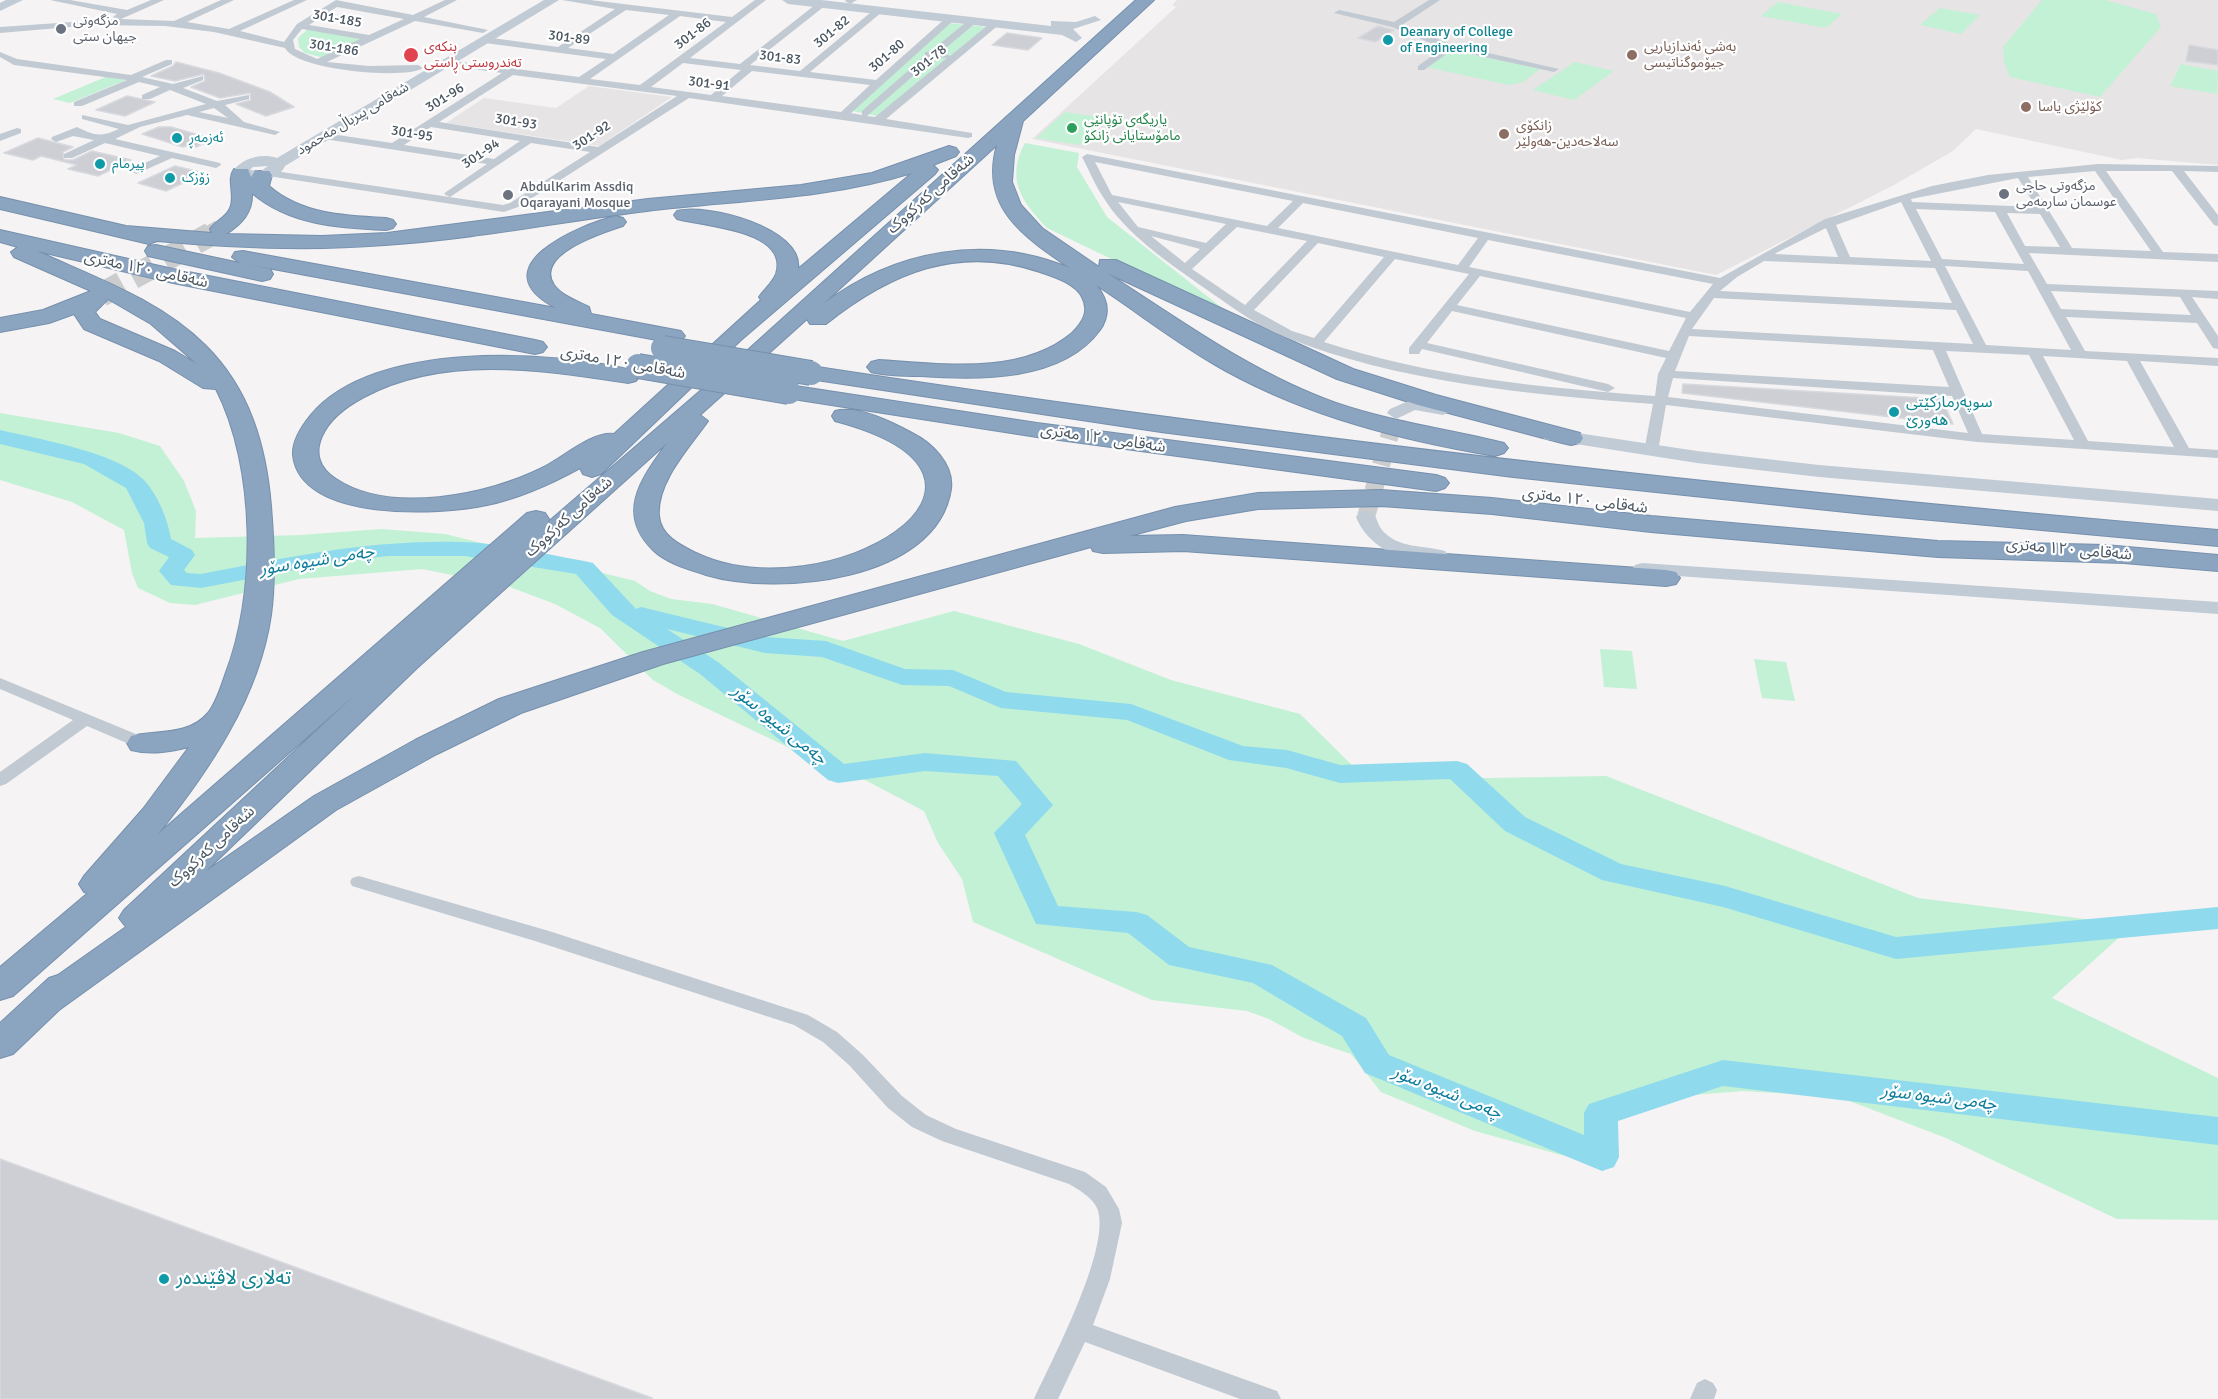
<!DOCTYPE html>
<html>
<head>
<meta charset="utf-8">
<style>
	body { margin:0 }
	canvas { display:block; background:#f5f3f3 }
</style>
</head>
<body>
<canvas width="2218" height="1399"></canvas>
<script>
const context = document.querySelector('canvas').getContext('2d');
context.lineJoin = 'round';
function fillPath(path, color) { context.fillStyle = color; context.fill(path, 'evenodd'); }
function strokePath(path, color, width, dash) { context.strokeStyle = color; context.lineWidth = width; context.lineCap = dash ? 'butt' : 'round'; context.setLineDash(dash || []); context.stroke(path); }
function write(font, color, halo, rows, align = 'center') {
  context.font = font + ' Signika,"Noto Sans Arabic",sans-serif'; context.lineWidth = 4.5; context.setLineDash([]); context.textBaseline = 'middle'; context.strokeStyle = halo; context.fillStyle = color; for (const [text, x, y, turn = 0] of rows) {
    context.save(); context.translate(x, y); context.rotate((+turn || 0) * Math.PI / 180); context.textAlign = isNaN(turn) ? turn : align; if (halo) context.strokeText(text, 0, 0); context.fillText(text, 0, 0); context.restore();
  }
}
const education = new Path2D(`
	M1177,0h1041v165l-81,-7 -15,2 -146,-31 -23,22 -59,34 -178,90 -684,-136 144,-132 -4,-2z
	M589,86l83,11 -73,49 -153,-23 38,-25 72,10z`);
const green = new Path2D(`
	M2042,0h63l51,14 5,13 -61,70 -90,-20 -6,-15 -1,-15z
	M1778,2l64,12 -16,14 -65,-12z
	M1940,8l40,7 -19,19 -41,-9z
	M950,23l36,4 -109,89 -25,-5z
	M308,29l55,10 -39,19 -19,-5 -6,-6 -1,-9z
	M1451,50l89,19 -17,13 -14,3 -83,-18z
	M1575,62l39,9 -40,29 -41,-10z
	M2181,64l37,7 -1,23 -47,-8z
	M108,76l18,4 -56,23 -17,-4z
	M1065,112l42,6 -28,27 -43,-7z
	M1025,143l54,10 -2,14 30,50 119,94 -9,-1 -170,-82c-25,-26 -42,-49 -22,-85z
	M0,413l119,20 41,13 24,35 12,30 -1,27 105,-3 82,-6 63,5 190,47 15,10 21,8 41,5 131,37 111,-30 125,33 92,36 129,34 67,66 239,-4 312,122 215,27 -81,73 166,80v142l-101,-1 -171,-81 -107,-41 -96,-6 -112,9 -52,60 -104,-29 -94,-39 -30,-38 -47,-16 -35,-19 -22,-8 -95,-11 -179,-78 -11,-43 -24,-36 -14,-32 -59,-31 -65,-27 -121,-58 -26,-15 -53,-52 -45,-24 -48,-18 -85,-17 -123,10 -104,26 -25,-2 -32,-15 -6,-15 -8,-43 -52,-28 -72,-22z
	M1600,649l32,2 5,38 -33,-2z
	M1754,659l32,3 9,39 -33,-3z`);
const river = new Path2D(`
	M0,430c38,9 117,22 144,50 14,15 24,40 27,59l21,11 3,5 -11,15 3,3 14,1c87,-17 172,-35 261,-32 41,1 82,12 122,19l9,2 43,46 5,-2 124,30 61,4 79,28 48,1 53,22 125,12 112,42 44,4 53,15 117,-4 10,3 58,53 96,47 104,22 171,51 322,-30v22l-322,30 -173,-52 -121,-27 -97,-49 -55,-52 -110,4 -54,-15 -57,-8 -102,-40 -126,-12 -52,-22 -47,-1 -80,-28 -57,-4 -98,-24 51,33 126,102 81,-11 91,8 37,44 -28,30 33,71 78,6 11,3 42,32 83,18 94,53 23,37 195,80v-22l5,-9 134,-44 495,57v28l-495,-59 -105,35 1,36 -5,10 -12,4 -237,-98 -23,-37 -89,-53 -84,-18 -41,-32 -92,-9 -42,-91 28,-29 -24,-28 -73,-5 -87,12 -10,-3 -128,-106 -88,-59 -36,-41 -111,-18h-77l-45,5 -142,27 -30,-3 -12,-14 10,-14 -19,-9 -3,-5 -3,-20 -18,-35 -42,-24 -84,-20z`);
const building = new Path2D(`
	M1378,26l16,4 -19,12 -17,-4z
	M1007,33l35,5 -14,12 -36,-5z
	M2189,45l29,5v15l-32,-4z
	M176,62l43,11 51,19 24,15 -28,9 -30,-12 15,-4 -1,-7 -30,5 -29,-11 14,-6 -1,-7 -29,7 -24,-5 22,-10z
	M127,96l28,6 -30,14 -29,-6z
	M159,127h12l42,12 -17,8 -7,-2 -6,2 -41,-13z
	M38,138l35,9 -10,5 1,8h9l19,-9 39,9 -33,16 -30,-7 9,-4 -36,-9 -8,4 -29,-7z
	M175,166l29,7 -38,18 -28,-8z
	M1683,384l259,15 11,25 -271,-31z
	M0,1159l652,239v1h-652z`);
const secondaryTunnel = new Path2D(`
	M1366,517l30,-104`);
const highwayTunnelFar1 = new Path2D(`
	M208,236l12,-7`);
const highwayTunnel = new Path2D(`
	M101,295l110,-61`);
const street = new Path2D(`
	M50,0h20l57,10 24,-10h13l-43,19 53,2 47,-21h13l-47,22 42,7 65,-29h13l-67,31 44,11 13,-18 39,-24 77,15 32,-15h12l-33,17 64,13 -5,3 -68,-12 -88,41 42,4 49,-1 5,3c-17,12 -128,2 -138,-20l-71,-16 -49,-6 -71,-1 -94,8v-6l116,-8 -3,-2 4,-3zM337,7l67,12 -35,16 -60,-10zM302,29l58,10 -43,20 -22,-10 -2,-9z
	M562,0h28l142,17 23,-17h11l-76,58 50,6 80,-63h6v4l-76,60 50,6 76,-63h6v4l-72,60 66,8 72,-64h6v4l-103,93 11,2v-4l63,-55v-4l6,-1 39,-32 8,2 -37,31 9,4 43,-35 8,2 -115,96 86,14v4l-4,1 -279,-40 -171,109 -14,5 -236,-36 -5,-3 5,-3 235,35 7,-2 80,-51 -59,-9 -81,54 -6,-3 2,-2 41,-28 -163,-25 -5,-3 5,-3 68,10 110,-70 -59,-8 -2,-2 5,-3 133,17 27,-18 -121,-16 -5,-3 5,-3 73,10 57,-38zM626,10l43,5 -56,39 -45,-6zM680,16l46,6 -86,63 -50,-6zM935,57l12,1 -72,59 -8,-1zM683,63l58,7 -30,25 -60,-8zM752,71l118,14 -29,27 -119,-16zM513,75l164,21 -79,51 -159,-25zM431,127l89,14 -26,18 -90,-14z
	M857,0l-7,4 -5,-3 1,-1z
	M1429,0h11l-38,25 51,20 106,24 -5,3 -102,-22 -28,20h-6v-4l25,-18 -51,-21 -58,-14 5,-3 55,12z
	M0,52l17,7 114,16 35,-15h6v4l-30,13 31,7 30,-8v4l-20,8 34,13 32,-6v4l-24,6 19,17 36,10 -5,3 -88,-20 -47,12 -25,12 105,24 1,2 -5,3 -44,-10 -36,16 -5,-3 1,-2 28,-13 -55,-13 -33,15h-8v-4l30,-14 -21,-4 -17,6 -5,-3 1,-2 25,-10c17,8 22,11 42,2l-37,-10v-4l46,10 78,-21 -36,-14 -20,9h-8v-4l18,-8 -21,-5 -57,24h-8v-4l53,-22 -113,-15 -14,-8zM214,108l14,10 -29,-6z
	M17,128l4,1v4l-21,8v-7z
	M1087,154l633,124 105,-59 107,-33 56,-11 110,-11 120,2v6l-34,-1 34,44v11l-4,-1 -42,-54h-66l57,81 55,2v8l-189,-9 18,31 171,7v8l-26,-2 26,39v13l-5,-1 -16,-25 -131,-6 19,34 133,7v8l-78,-5 49,87 29,2v8l-241,-16 -311,-37 -8,46 -7,4 -5,-1 -2,-3 9,-47c-121,-9 -257,-22 -368,-67 -31,-12 -58,-34 -85,-52 -35,-25 -74,-51 -97,-88 -8,-12 -14,-27 -21,-40zM1095,162l198,39 -26,25 -155,-31zM2095,171l56,80 -79,-3 -44,-71zM2018,178l18,29 -124,-5 -1,-3zM1118,202l108,22 -20,19 -68,-16zM1901,202l30,59 -81,-4 -14,-32zM1303,203l175,35 -20,27 -180,-37zM1916,209l79,3 29,52 -82,-5zM2007,213l33,1 20,33 -35,-1zM1237,227l70,14 -62,64 -53,-36zM1826,228l12,29 -63,-3 1,-1zM1151,236l49,13 -15,14zM1488,240l225,44 -23,28 -221,-45zM1318,243l66,14 -70,81 -22,-7 -38,-21zM1395,259l74,15 -60,74v6h10l3,-5 186,43 7,-4 -7,-4 -181,-41 25,-32 214,47 -8,16 -3,22c-111,-8 -225,-19 -331,-54zM1764,261l171,7 17,35 -232,-12 17,-14zM1945,266l83,5 43,79 -85,-5zM1480,276l206,42 -17,33 -212,-46zM2051,291l129,6 11,18 -130,-6zM1714,298l242,12 17,34 -281,-15zM1689,336l244,14 16,37 -274,-16zM1946,351l83,4 45,85 -92,-6zM2043,356l84,5 47,86 -86,-6zM1673,378l279,18 16,37 -300,-36z
	M0,678l148,61 2,4 -8,5 -6,-1 -49,-21 -81,58 -6,2v-14l73,-52 -73,-31z
	M359,876l190,55 259,84 29,17 26,23 39,41 24,19 30,14 129,43 21,15 13,22 3,14 -12,56 -17,46 184,66 4,8h-41l-155,-57 -27,57h-24c17,-37 79,-154 63,-191 -5,-11 -18,-18 -28,-24l-127,-43 -30,-14 -24,-19 -39,-43 -26,-23 -29,-17 -259,-84 -183,-55 -2,-4 2,-4z
	M1705,1379l8,4 4,7 -3,9h-24l7,-16z`);
const secondary = new Path2D(`
	M6,0h17l-23,11v-8z
	M544,0h15l-274,166c-7,17 -41,19 -52,5 10,-13 28,-18 44,-13zM268,166l-7,5 -11,-1 3,-3z
	M782,0h39l230,26v-5l25,1 19,-6 6,4 -28,9 9,9 -6,4 -14,-7 -274,-31z
	M1413,399l36,7 3,4 -9,5 -28,-5 -19,9 -9,-6 3,-4z
	M1551,429l146,22 122,14 399,34v12l-399,-34 -122,-14 -153,-24 -2,-4z
	M1366,511l7,2c4,5 5,12 9,17 16,19 42,15 63,21l3,4 -3,4c-34,9 -76,-9 -89,-42l3,-4z
	M1642,563l576,39v12l-583,-41 -3,-4 3,-4z`);
const highway = new Path2D(`
	M1136,0h18l-131,121 -9,34 -2,27 9,23 21,23 57,39 1,-7h16l237,109 83,26 144,38 3,5 -3,5 -9,2 -9,-2 -144,-38 -81,-26 -230,-106c75,48 145,100 229,130 55,19 112,26 168,40l4,5 -4,5 -9,3c-94,-16 -185,-39 -269,-85 -46,-25 -87,-58 -130,-86 12,14 15,29 4,45 -38,52 -122,50 -179,46 -17,0 -34,0 -50,-4l-4,-5 4,-5 8,-2c62,4 142,16 193,-27 10,-10 18,-21 10,-36 -7,-14 -28,-20 -42,-25 -81,-28 -150,1 -214,52h-16l-3,-5 -107,96 8,6c-18,26 -52,61 -49,95 2,20 21,29 37,37 129,61 358,-74 139,-132l-3,-5 3,-5c23,-6 57,11 77,22 20,10 42,31 39,56 -14,93 -175,107 -245,86 -18,-6 -40,-12 -53,-25 -38,-37 -11,-72 14,-107l-250,225 -212,204 109,-76 101,-56 84,-41 144,-47 532,-145 83,-14 123,-3 111,8 159,18 287,25 167,4 113,10v16l-94,-8 -186,-6 -287,-25 -159,-18 -111,-8 -123,3 -72,12 -57,15 54,-1 483,35 10,2 4,6 -4,6 -10,2 -483,-35 -80,2 -10,-2 -2,-4 -428,117 -142,49 -84,41 -101,56 -277,200 -46,44 -13,4v-35l49,-45 9,-3 68,-48 -7,-9 5,-8 233,-217 -344,303 -13,4v-33l88,-74 -4,-1 -5,-8 5,-8 59,-67 46,-62c-20,5 -38,8 -58,3l-4,-7 4,-7c25,-6 58,0 77,-23 8,-10 13,-26 17,-38 32,-81 31,-208 -9,-286l-13,-1 -44,-27 -75,-32 -10,-15 -25,9 -49,9v-14l43,-8 48,-19 -77,-34 -3,-5 7,-5 -18,-5v-12l173,39 362,71 8,2 4,5 -4,5 -8,2 -362,-71 -136,-32c59,27 123,49 169,95 44,44 60,100 65,160 3,36 5,73 0,109 -12,82 -62,156 -113,219l369,-321 9,-2 9,2 4,6 -2,4 203,-175zM997,145c-18,62 27,92 73,123 -84,-35 -175,-18 -247,36zM108,299l43,25 46,40 -22,-13 -75,-32 -5,-7z
	M949,146l7,2 3,4 -3,4 -23,9 5,5 -3,4 -194,166 -140,134 -9,3 -9,-3 -3,-6c-29,16 -60,30 -93,37 -45,10 -187,18 -194,-50 -1,-15 9,-29 18,-40 62,-75 240,-65 325,-44l4,5 -4,5 -8,2c-86,-13 -183,-29 -264,14 -17,9 -34,21 -42,39 -8,18 -2,33 14,43 54,36 152,16 206,-11 19,-9 52,-38 72,-34l147,-134 -2,-3c5,-7 14,-15 17,-23 14,-44 -73,-48 -99,-55l-3,-4 3,-4c30,-8 127,17 121,58l114,-96c-87,27 -176,27 -265,38 -88,11 -174,28 -262,34 -76,6 -152,3 -228,-4l-8,3 -149,-35v-12l126,29 86,7 -2,-4c5,-8 17,-12 20,-21 6,-12 -4,-28 4,-39h14l3,8 4,-6h14l3,4 -3,11c32,28 75,30 117,32l7,2 3,4 -3,4 -7,2c-47,-2 -97,-5 -134,-37 1,19 -10,31 -26,41l96,2 65,-3 261,-34 153,-14 71,-12z
	M616,216l7,2 3,4 -3,4c-18,6 -90,28 -69,59 8,11 23,16 35,22l2,7 90,17 4,5 -4,5 -8,2 -427,-79 24,5 3,5 -3,5 -8,2 -114,-25 -3,-5 3,-5 8,-1 84,18 -8,-6 3,-5 8,-1 313,57c-77,-40 22,-83 60,-92z
	M811,366c467,72 936,124 1407,164v16l-353,-32 -352,-37 -352,-45 -358,-54 -4,-5 4,-5z
	M789,385l248,38 399,52 9,3 4,5 -4,5 -9,3 -399,-54 -257,-40 -3,-5 3,-5z`);
const highwayBridge = new Path2D(`
	M663,348l148,25
	M638,366l151,26`);
const markers = [
	[61,29,6,"#6b7280"],
	[1388,40,6,"#0f9aa8"],
	[411,55,8,"#e0444e"],
	[1632,55,6,"#8d6e63"],
	[2026,107,6,"#8d6e63"],
	[1072,128,6,"#2e9e5b"],
	[1504,134,6,"#8d6e63"],
	[177,138,6,"#0f9aa8"],
	[100,164,6,"#0f9aa8"],
	[170,178,6,"#0f9aa8"],
	[2004,194,6,"#6b7280"],
	[508,195,6,"#6b7280"],
	[1894,412,6,"#0f9aa8"],
	[164,1279,6,"#0f9aa8"]
];
const farStreetnames = [
	["301-185",337,19,10],
	["301-82",832,32,-40],
	["301-86",693,34,-37],
	["301-89",569,38,7],
	["301-186",334,48,9],
	["301-80",887,56,-41],
	["301-83",780,58,7],
	["301-78",929,61,-39],
	["301-91",709,84,7],
	["301-96",445,98,-32],
	["شەقامی پیرباڵ مەحمود",353,119,-31],
	["301-93",516,122,9],
	["301-95",412,134,9],
	["301-92",592,136,-33],
	["301-94",481,154,-34]
];
const farWorshipnames = [
	["مزگەوتی",73,21],
	["جیهان ستی",73,37],
	["مزگەوتی حاجی",2016,186],
	["عوسمان سارمەمی",2016,202],
	["AbdulKarim Assdiq",520,187],
	["Oqarayani Mosque",520,203]
];
const farCulturenames = [
	["Deanary of College",1400,32],
	["of Engineering",1400,48],
	["ئەزمەڕ",189,138],
	["پیرمام",112,164],
	["زۆزک",182,178]
];
const farHealthnames = [
	["بنکەی",424,47],
	["تەندروستی ڕاستی",424,63]
];
const farEducationnames = [
	["بەشی ئەندازیاریی",1644,47],
	["جیۆموگناتیسی",1644,63],
	["کۆلێژی یاسا",2038,107],
	["زانکۆی",1516,126],
	["سەلاحەدین-هەولێر",1516,142]
];
const farLeisurenames = [
	["یاریگەی تۆپانێی",1084,120],
	["مامۆستایانی زانکۆ",1084,136]
];
const streetNames = [
	["شەقامی کەرکووک",931,194,-42],
	["شەقامی ١٢٠ مەتری",146,270,12],
	["شەقامی ١٢٠ مەتری",623,363,10],
	["شەقامی ١٢٠ مەتری",1103,439,8],
	["شەقامی ١٢٠ مەتری",1585,501,7],
	["شەقامی کەرکووک",569,517,-42],
	["شەقامی ١٢٠ مەتری",2069,550,5],
	["شەقامی کەرکووک",212,847,-43]
];
const cultureNames = [
	["سوپەرمارکێتی",1906,403],
	["هەورێ",1906,421]
];
const waterNames = [
	["چەمی شیوە سۆر",317,561,-9],
	["چەمی شیوە سۆر",779,725,39],
	["چەمی شیوە سۆر",1447,1093,22],
	["چەمی شیوە سۆر",1939,1098,7]
];
const nearCulturenames = [
	["تەلاری لاڤێندەر",176,1279]
];
fillPath(education, '#e6e4e5');
fillPath(green, '#c3f1d5');
fillPath(river, '#90daee');
fillPath(building, '#cdcfd5');
strokePath(building, '#d7d9de', 1.5);
strokePath(secondaryTunnel, '#caccce', 18, [18, 9]);
strokePath(highwayTunnelFar1, '#caccce', 19, [19, 9]);
strokePath(highwayTunnel, '#caccce', 24, [24, 12]);
strokePath(highway, '#7690ad', 2);
fillPath(street, '#c1cad2');
fillPath(secondary, '#c1cbd6');
fillPath(highway, '#8ba5c1');
strokePath(highwayBridge, '#7690ad', 26, []);
strokePath(highwayBridge, '#8ba5c1', 24);
for (const [x, y, r, color] of markers) { const dot = new Path2D(); dot.arc(x, y, r, 0, 2 * Math.PI); context.fillStyle = color; context.fill(dot); strokePath(dot, '#fff', 2); }
write('14px', '#4a5661', '#fff', farStreetnames);
write('14px', '#5b616d', '#fff', farWorshipnames, 'left');
write('14px', '#0d838f', '#fff', farCulturenames, 'left');
write('14px', '#be3a42', '#fff', farHealthnames, 'left');
write('14px', '#785e54', '#fff', farEducationnames, 'left');
write('14px', '#27864d', '#fff', farLeisurenames, 'left');
write('16px', '#4a5661', '#fff', streetNames);
write('16px', '#0d838f', '#fff', cultureNames, 'left');
write('italic 18px', '#0c7c9b', '#fff', waterNames);
write('20px', '#0d838f', '#fff', nearCulturenames, 'left');
</script>
</body>
</html>
